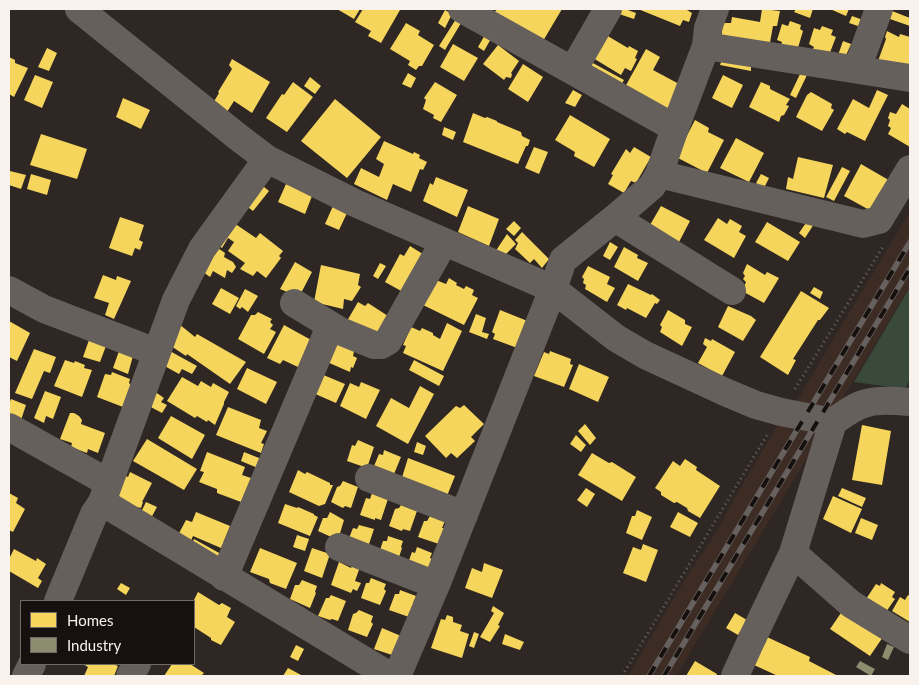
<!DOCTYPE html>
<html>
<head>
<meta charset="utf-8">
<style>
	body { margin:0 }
	#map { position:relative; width:919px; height:685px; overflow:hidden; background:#2e2724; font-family:Lato,sans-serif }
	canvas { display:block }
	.frame { position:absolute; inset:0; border:10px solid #f8f1ec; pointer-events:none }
	.legend { position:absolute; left:20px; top:600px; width:175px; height:65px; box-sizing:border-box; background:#16100e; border:1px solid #706a67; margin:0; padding:6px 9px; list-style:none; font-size:15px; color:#f8f1ec }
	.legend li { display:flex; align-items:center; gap:10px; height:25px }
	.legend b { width:25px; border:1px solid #706a67 }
</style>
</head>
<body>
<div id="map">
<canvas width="919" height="685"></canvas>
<div class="frame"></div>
<ul class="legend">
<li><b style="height:14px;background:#f6d55c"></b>Homes</li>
<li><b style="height:14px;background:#8c8c6e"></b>Industry</li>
</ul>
</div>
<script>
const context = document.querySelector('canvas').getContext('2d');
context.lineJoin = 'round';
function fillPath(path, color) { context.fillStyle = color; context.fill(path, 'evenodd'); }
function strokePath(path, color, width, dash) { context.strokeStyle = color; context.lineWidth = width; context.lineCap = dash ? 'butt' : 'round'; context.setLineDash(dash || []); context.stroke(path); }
const built = new Path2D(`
	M910,212v74l-223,372 -11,18h-48l57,-97 32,-48 18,-34 44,-74h5l50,-85z`);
const green = new Path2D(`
	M910,287v93l-5,9 -51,-7z`);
const homes = new Path2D(`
	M337,9h23l-6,10z
	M363,9h34l3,1 -19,33 -13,-7 3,-5 -16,-9z
	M497,9h65l-19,32 -49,-28z
	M621,9h4l11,4 -2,6 -15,-5z
	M638,9h49v1l5,3 -3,9 -6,-2 -3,6z
	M762,9l18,2 -3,15h-4l-4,22 -48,-8 2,-17h8l1,-6 28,5z
	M796,9h17l-3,9 -16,-6z
	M830,9h19l-3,7z
	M445,10l7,4 -7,14 -7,-5z
	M892,11l18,7v8l-20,-7z
	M852,16l11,4 -2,7 -12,-4z
	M456,19l5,4 -16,27 -6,-4z
	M790,21l11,4 -1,4 3,2 -6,20 -16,-6 1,-3 -5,-2 5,-16 6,2z
	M406,23l14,8 -2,4 16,10 -12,21h-3l-3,4 -8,-5 2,-4 -20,-12z
	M822,26l11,4 -2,5 5,2 -7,18 -16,-6 1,-2 -5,-3 5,-16 6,2z
	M887,31l12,6 1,-3 10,3v32l-32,-8 8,-22 -1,-2z
	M486,33l6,4 -8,14 -6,-4z
	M606,35l22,13 1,-2 9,5 -3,7 2,1 -6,12 -6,-3 -4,7 -28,-17z
	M843,41l8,3 -7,16 -7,-2z
	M453,44l25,14 -14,23 -24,-14z
	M498,45l21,16 -8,12 1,1 -1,4 -5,-1 -2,3 -21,-16z
	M47,48l10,5 -8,18 -11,-4z
	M646,49l14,8 -7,13 28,15 -13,25 -43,-23z
	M9,57l6,3v3l13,5 -14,29 -5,-3z
	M723,57l28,5v9l-31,-6z
	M232,59l38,23 -18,31 -18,-12 -7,11 -14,-9 6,-10 -1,-1 14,-23 -3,-4z
	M591,62l33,18 -4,7 -32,-19z
	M523,64l20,13 -15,25 -20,-13z
	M801,72l6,3 -11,23 -6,-3z
	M408,73l8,5 -5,10 -9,-4z
	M35,75l18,7 -11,26 -18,-8z
	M723,75l20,10 -11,23 -20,-10z
	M310,77l11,9 -6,8 -11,-8z
	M293,82l20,15 -26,35 -21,-14 16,-24 2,1z
	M435,82l22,13 -16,27 -8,-4 1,-3 -11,-6 3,-9 -2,-2z
	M761,82l9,4v3l20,10 -4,6 3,1 -5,9 -3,1 -2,6 -30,-15z
	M573,90l9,5 -7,12 -10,-4z
	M877,90l11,5 -23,46 -18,-9 -2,2 -8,-5 16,-30 16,9z
	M811,92l21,12 -1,4 3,2 -12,21 -26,-14 11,-22z
	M123,98l27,12 -9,19 -25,-12z
	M335,99l46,38 -34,41 -46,-37z
	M902,104l8,5v38l-22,-13 3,-6 -3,-2 2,-6 -2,-2 2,-6 6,2z
	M473,113l12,5 2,-1 10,4v1l24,10 1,4 8,4 -2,6h-2l-8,18 -55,-22z
	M570,115l40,24 -16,28 -20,-11 1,-4 -20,-12z
	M695,120l14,8 -1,4 16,8 -17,33 -31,-16z
	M444,127l12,5 -3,8 -11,-5z
	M41,134l46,15 -10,30 -47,-14z
	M736,138l28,15 -15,29 -29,-14z
	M384,141l29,13 1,-2 6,3 -1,3 8,4 -4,8 -3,-1 -9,23 -18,-8 -6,16 -33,-16 7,-16 18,9 5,-13 -8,-5z
	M534,147l14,5 -9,22 -14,-6z
	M634,147l17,10 -15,26 -5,-2 -7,12 -16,-9 5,-9 -2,-1 15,-25 4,4z
	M798,157l35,8 -9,33 -38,-9 2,-12 5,2z
	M861,164l31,18 -19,30 -29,-16z
	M842,167l8,4 -16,30 -8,-4z
	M10,171l16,4 -5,14 -12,-4z
	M31,174l20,6 -4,15 -20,-6z
	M761,174l8,4 -5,10 -8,-5z
	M436,177l32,13 -11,27 -34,-16 7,-18 3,2z
	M259,183l10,8 -16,20 -9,-7z
	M286,184l26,12 -7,18 -27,-12z
	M333,206l14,7 -8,17 -14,-6z
	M468,206l31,13 -10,27 -31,-14z
	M661,206l29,15 -11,21 -29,-17z
	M120,217l24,8 -5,15 4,2 -3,8 -5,-2 -3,8 -23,-8z
	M718,218l9,6 3,-5 12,7 -3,6 7,4 -12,22 -30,-18z
	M808,220l6,4 -9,14 -6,-5z
	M231,221l25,17 4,-5 23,18 -4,5 2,2 -15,20 -9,-7 -4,5 -13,-7 5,-6 -17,-12 6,-9 -6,-4 -6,10 -7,-5z
	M514,221l7,7 -7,8 -8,-7z
	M767,222l33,20 -12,19 -33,-19z
	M522,232l27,27 -7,9 -8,-9 -4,4 -15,-14 3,-6 -3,-3z
	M507,234l9,10 -12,12 -9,-4z
	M610,242l8,5 -8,13 -7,-4z
	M215,246l10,7 -1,4 9,5 3,5 -4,6 -5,-3 -2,8 -12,-7 -3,6 -11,-8z
	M410,246l16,10 -23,36 -18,-10 15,-28 4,2z
	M624,247l14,8 -1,3 11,5 -10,18 -24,-14z
	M295,262l17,10 -13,25 -19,-8z
	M380,263l6,3 -8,13 -5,-3z
	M747,264l18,11 2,-3 12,6 -15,25 -22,-12 4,-9 -3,-3 2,-3 -2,-3z
	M321,265l39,9 -2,11 3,2 -9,14 -8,-2 -1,10 -29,-7z
	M588,266l22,11 -3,7 8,4 -8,14 -22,-13 1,-4 -3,-2 1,-4 -2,-2z
	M103,275l13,5 1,-4 14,5 -17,38 -9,-4 4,-12 -15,-5z
	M449,278l8,5 -1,2 8,4 2,-3 8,4 -2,5 6,3 -14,27 -41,-20 13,-25 10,4z
	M628,284l23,11 1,-1 8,6 -3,4 -2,-1 -9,15 -19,-10 -1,2 -9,-5z
	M814,287l9,5 -3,7 -10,-6z
	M221,288l18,10 -9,16 -18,-10z
	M245,289l13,7 -10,16 -6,-5 -2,2 -4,-3z
	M801,291l28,17 -9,12h-2l-25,39 3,1 -8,15 -28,-18z
	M358,302l7,4 3,-3 20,13 -11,17 -30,-12z
	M728,306l23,10 5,4 -13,21 -25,-14z
	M500,310l30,12 -10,27 -27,-10 2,-5 -3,-2z
	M668,310l17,10v4l7,3 -10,19 -22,-14 2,-5 -2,-2z
	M258,312l14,7 -2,3 3,3 -3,4 6,3 -12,22 -26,-15 13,-24h4z
	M476,314l10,4 -4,14 7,2 -2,5 -18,-7z
	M9,321l21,12 -13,28 -8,-4z
	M447,323l15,8 -19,40 -40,-18 3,-7 -3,-1 8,-18 9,4 2,-3 11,5v2l7,4z
	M179,324l16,13 2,-3 49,28 -16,22 -43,-30 -1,2 -15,-10z
	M284,325l29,16 -15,26 -15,-7 -3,4 -13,-6z
	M705,338l6,3 1,-2 23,13 -13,24 -24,-13 9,-16 -4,-3z
	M89,340l17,6 -6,16 -17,-5z
	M339,341l16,6 -2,9 4,2 -4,10 -2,-1 -1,5 -23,-10z
	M34,349l22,8 -6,16 -6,-2 -12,28 -17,-6z
	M168,350l29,16 -5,8 -10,-5 -3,5 -18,-10z
	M119,351l14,5 -5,18 -15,-6z
	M550,351l21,8 -1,5 3,1 -9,22 -30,-11 10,-24 5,2z
	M65,360l9,3 1,-2 10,4 -1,3 8,2 -10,27 -28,-11z
	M414,360l30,16 -5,10 -30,-16z
	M579,364l30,13 -11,25 -29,-13z
	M247,368l30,14 -11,22 -29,-15z
	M112,372l18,7 -1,4 2,2 -8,22 -26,-10 8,-23 6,1z
	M321,374l24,10 -9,19 -23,-10z
	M182,377l16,9 3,-5 10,6 2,-4 16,9 -5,10v2l-9,21 -7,-5 -1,2 -10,-6 -2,2 -28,-17z
	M361,382l19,8 -14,29 -26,-13 10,-23 9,4z
	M420,386l14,8 -26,50 -32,-18 15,-28 18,10z
	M45,391l16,6 -8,22 -7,-3 -2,7 -10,-5z
	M154,391l10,7 -3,4 6,3 -5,8 -15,-8z
	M11,399l15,6 -5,15 -12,-5v-11z
	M464,405l20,19 -13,13 4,4 -18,17 -6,-5 -5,5 -21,-22 31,-30 4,2z
	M228,407l33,13 -2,8 8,3 -6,12 3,1 -3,9 -45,-18z
	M70,413h4l5,3 3,4 -1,4 24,9 -7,20 -10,-4 -1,4 -16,-6 1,-4 -12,-4z
	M171,416l34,19 -13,24 -34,-21z
	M585,424l11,14 -6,7 -12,-14z
	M862,425l29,6 -9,54 -30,-5z
	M576,435l10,10 -5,7 -11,-8z
	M147,439l50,30 -13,21 -51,-29z
	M358,440l16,7 -7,21 -20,-7 5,-16 3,1z
	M417,442l9,4 -3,9 -9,-3z
	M384,450l17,7 -9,22 -20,-8 7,-17 4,1z
	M207,452l38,15 -3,8 9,3 -10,24 -24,-9v-4l-18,-7 5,-10 -4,-1z
	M244,452l20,8 -4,9 -19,-8z
	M592,453l17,10 3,-1 24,15 -14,24 -44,-26z
	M408,458l47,18 -10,25 -45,-17z
	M685,459l12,8 -1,3 24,16 -20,32 -12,-7 -1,-3 -10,-6 -3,1 -13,-8v-3l-6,-4 18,-27 7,5z
	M298,470l7,4 2,-2 23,11v2h3l-8,19 -6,2 -30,-14z
	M130,472l22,11 -10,19h1l-2,6 -4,-1 -1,3 -21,-12 11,-22 2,1z
	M343,481l15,6 -7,21 -6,-2 -2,2 -12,-6 6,-15 3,-1z
	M586,488l9,6 -8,13 -10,-7z
	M842,488l24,10 -4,9 -24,-11z
	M9,493l9,5 -2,5 9,6 -12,23 -4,-2z
	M372,493l16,6 -7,21 -6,-2v2l-15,-5 6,-17 4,1z
	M833,496l29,13 -11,24 -28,-14z
	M146,502l11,5 -6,11 -11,-4z
	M285,504l12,4 1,-1 16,7v1l4,2 -8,19 -32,-13z
	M401,505l16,6 -7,20 -7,-2 -1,2 -13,-5 6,-17 4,-1z
	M637,510l15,7 -10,23 -16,-7 6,-17h3z
	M196,512l34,14 -9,22 -28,-12 -3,7 -13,-6 9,-17 6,2z
	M330,512l14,8 -6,20 -20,-9 5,-13h4z
	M678,512l20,11 -8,14 -20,-10z
	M430,516l15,5 -3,7h3l-6,16 -21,-7 6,-16h3z
	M861,518l17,7 -6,15 -17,-7z
	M359,525l15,4 -7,21 -20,-7 6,-15 4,1z
	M297,535l12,4 -4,12 -12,-4z
	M388,536l15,5 -2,6 1,1 -5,15 -19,-7 5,-15h4z
	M194,539l27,15 -4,7 -26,-16z
	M643,544l15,6 -12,32 -23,-9 10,-26 8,3z
	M417,547l15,6 -2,5 2,1 -5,15 -20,-8 5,-14 3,1z
	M260,548l37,15 -11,26 -16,-6 -1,-4 -19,-7z
	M312,548l18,6 -8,24 -18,-7z
	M14,549l22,12 1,-3 9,6 -8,14 4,3 -4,7 -29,-17v-12z
	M339,562l12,6 2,-4 7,3 -5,14 6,2 -4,8 -4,-2 -2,4 -20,-8z
	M484,563l19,7 -11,28 -27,-10 7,-20 10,4z
	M371,578l15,6 -2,5 2,2 -6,14 -19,-7 5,-15h3z
	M302,580l15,6 -2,6 1,1 -6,15 -20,-9 5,-14h4z
	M121,583l9,5 -4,7 -9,-6z
	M881,583l14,9 -3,5 3,2 -9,13 -20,-13 10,-15 4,2z
	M400,590l16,6 -3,7 2,1 -6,13 -20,-7 6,-16h4z
	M198,592l21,13 3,-2 9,5 -4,9 8,5 -14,23 -10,-5v-2l-17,-11v-27z
	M331,595l15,6 -8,20 -6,-2 -2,1 -12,-4 8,-18h3z
	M908,595l2,1v26l-18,-11 8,-14 5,3z
	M493,606l11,7 -6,12 2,1 -10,16 -10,-5 14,-24 -3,-2z
	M359,610l14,6 -2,6 2,2 -6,13 -19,-7 5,-16 3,-1z
	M843,610l40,27 -13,19 -40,-27z
	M735,613l12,7 -9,15 -12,-7z
	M447,615l6,2v5l9,3 -2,6 9,3 -7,24 -31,-10 10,-29 4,1z
	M382,628l19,8 -6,20 -21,-7z
	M474,632l5,2 -5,14 -5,-2z
	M505,634l19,8 -4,8 -18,-6z
	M767,637l43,20 -1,4 29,15h-60l-24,-11z
	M296,645l8,4 -6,12 -8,-4z
	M695,661l22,13 -1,2h-30z
	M83,664h29l6,2 -4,10h-30l4,-9z
	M172,664h18l14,9 -3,3h-37z
	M288,668l15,8h-20z`);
const industry = new Path2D(`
	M887,644l7,3 -6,13 -6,-3z
	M860,661l15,8 -4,7 -15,-9z`);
const path = new Path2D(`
	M795,389l89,-144
	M622,676l145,-241`);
const minor = new Path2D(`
	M79,9l159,128 29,22 88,44 198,86 63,49 29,17 80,37 31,13 25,7 52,10
	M462,9l213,119
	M706,46l204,32
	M857,69l22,-60
	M573,70l35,-61
	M659,174l204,50 16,-4 31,-51
	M615,218l117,73
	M9,290l35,19 112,43
	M294,303l46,28
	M9,427l100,56
	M369,478l95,37
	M102,502l288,174
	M339,547l97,38
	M793,553l58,51 59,36
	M224,577l102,-241 6,-5h8l34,14h7l7,-4 56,-99
	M58,601l36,-87 8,-12 74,-202 26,-51 65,-90
	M26,676l6,-12
	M130,676l7,-12
	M397,676l39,-91 117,-296 10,-29 52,-42 37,-32 7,-12 16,-46 31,-82 2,-18 7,-19
	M735,676l15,-33 43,-90 40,-131c10,-7 21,-16 34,-19 11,-4 32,-2 43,-1`);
const rail = new Path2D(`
	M649,676l261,-434
	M664,676l246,-408`);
fillPath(built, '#3d2c24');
fillPath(green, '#394a3a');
fillPath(homes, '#f6d55c');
fillPath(industry, '#8c8c6e');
strokePath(path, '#696360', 3, [1, 4]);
strokePath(minor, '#66605c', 28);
strokePath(rail, '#66615e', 5.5);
strokePath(rail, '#16100e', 4, [11]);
</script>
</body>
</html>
